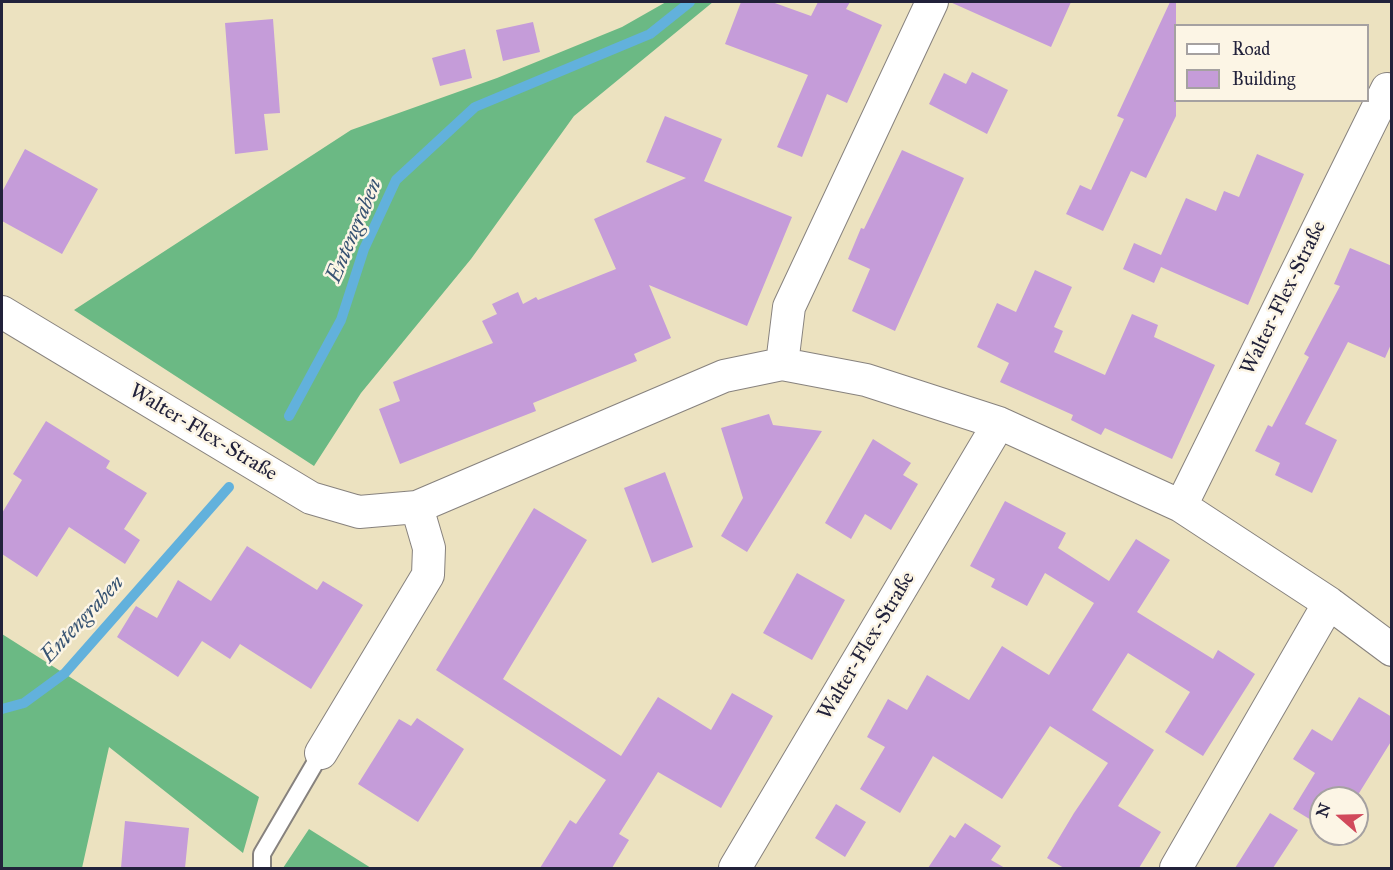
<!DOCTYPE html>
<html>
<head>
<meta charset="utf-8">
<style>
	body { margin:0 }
	#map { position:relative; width:1393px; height:870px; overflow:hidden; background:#ece2c0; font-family:"IM FELL Great Primer",serif }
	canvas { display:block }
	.frame { position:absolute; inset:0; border:3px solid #22223b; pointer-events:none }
	.legend { position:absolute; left:1174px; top:24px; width:195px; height:78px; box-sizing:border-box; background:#fcf5e5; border:2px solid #a5a1a1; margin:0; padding:8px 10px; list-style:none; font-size:18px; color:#22223b }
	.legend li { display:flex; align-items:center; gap:12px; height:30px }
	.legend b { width:30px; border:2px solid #a5a1a1 }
	.north { position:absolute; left:1309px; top:786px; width:60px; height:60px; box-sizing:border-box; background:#fcf5e5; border:2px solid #a5a1a1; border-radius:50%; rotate:290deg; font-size:16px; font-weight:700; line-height:24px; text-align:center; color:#22223b }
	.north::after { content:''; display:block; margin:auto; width:21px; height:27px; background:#d1495b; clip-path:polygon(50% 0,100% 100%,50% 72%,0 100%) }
</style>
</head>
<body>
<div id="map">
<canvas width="1393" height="870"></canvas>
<div class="frame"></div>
<ul class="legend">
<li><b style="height:8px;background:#fff"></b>Road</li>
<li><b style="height:16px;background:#c59cd9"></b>Building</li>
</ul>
<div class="north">N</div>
</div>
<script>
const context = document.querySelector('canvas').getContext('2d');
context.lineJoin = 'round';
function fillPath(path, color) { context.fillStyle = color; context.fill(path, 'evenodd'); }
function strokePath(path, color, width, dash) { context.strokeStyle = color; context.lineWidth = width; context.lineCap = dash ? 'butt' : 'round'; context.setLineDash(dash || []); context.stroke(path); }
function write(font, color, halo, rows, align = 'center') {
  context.font = font + ' "IM FELL Great Primer",serif'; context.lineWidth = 5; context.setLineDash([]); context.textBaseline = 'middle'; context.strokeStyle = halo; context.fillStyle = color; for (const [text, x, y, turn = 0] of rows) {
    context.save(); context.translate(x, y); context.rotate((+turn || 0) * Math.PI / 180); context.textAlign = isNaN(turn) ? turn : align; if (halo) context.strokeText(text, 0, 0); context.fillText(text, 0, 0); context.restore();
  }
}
const forest = new Path2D(`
	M666,2h47l-139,114 -103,143 -110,134 -47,73 -240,-156 277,-180 146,-52 125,-51z
	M2,634l257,163 -16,56 -134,-106 -27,121h-80z
	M309,829l62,39h-88z`);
const stream = new Path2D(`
	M289,416l52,-96 23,-71 32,-69 79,-73 175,-73 40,-32
	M2,709l22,-6 41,-30 164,-186`);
const building = new Path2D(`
	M741,2h31l39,14 7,-14h32l-4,7 36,16 -35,78 -20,-9 -25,63 -25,-10 31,-72 -83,-31z
	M950,2h121l-20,45z
	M1170,2h6v114l-30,62 -15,-7 -28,60 -37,-17 14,-29 11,5 33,-71 -7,-3z
	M273,19l7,94 -16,1 4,36 -33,4 -10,-131z
	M533,22l7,30 -37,9 -7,-31z
	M465,49l7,29 -32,8 -8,-28z
	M972,72l36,18 -21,44 -58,-30 15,-31 22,11z
	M665,116l57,23 -18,42 88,36 -45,109 -98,-41 22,53 -37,16 3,7 -104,42 3,8 -136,53 -21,-55 21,-8 -7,-19 100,-39 -11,-22 15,-7 -5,-10 26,-12 5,12 13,-7 2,3 78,-31 -22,-50 92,-41 -40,-16z
	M25,149l73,40 -36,65 -60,-33v-29z
	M902,150l62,28 -69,153 -43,-20 18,-42 -22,-10 13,-31 3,1z
	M1257,154l47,20 -56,131 -87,-38 -7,16 -31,-14 11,-26 27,12 25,-57 30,13 8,-20 15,6z
	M1350,248l42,18v76l-7,16 -37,-16 -43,82 32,16 -25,53 -37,-18 5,-12 -25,-12 13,-26 4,2 37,-70 -5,-3 36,-68 -6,-2z
	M1035,270l37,17 -18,40 9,4 -9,21 51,23 27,-61 26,11 -4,12 61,28 -43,94 -67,-31 -4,7 -30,-15 2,-5 -73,-33 9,-19 -32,-16 20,-44 19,9z
	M769,414l4,11 49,6 -75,121 -26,-16 22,-38 -22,-70z
	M46,421l64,40 -4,7 41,25 -23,36 16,11 -15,24 -56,-37 -32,50 -35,-23v-41l20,-33 -9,-6z
	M873,439l38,24 -8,12 15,9 -27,46 -26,-16 -14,25 -26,-16z
	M665,472l28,75 -41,16 -28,-75z
	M1005,501l61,32 -8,15 51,33 27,-42 34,21 -33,52 76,47 5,-9 37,24 -52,82 -38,-24 25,-40 -62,-39 -36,57 62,40 -36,56 43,26 -22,36h-75l-17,-10 27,-45 34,-50 -58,-37 -48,73 -69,-43 -33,57 -40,-24 25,-42 -18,-10 21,-38 19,11 20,-35 42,25 33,-54 47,29 45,-72 -49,-30 -18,33 -36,-19 4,-8 -25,-13z
	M534,508l53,32 -84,139 118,77 37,-59 53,33 21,-37 41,23 -52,92 -63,-36 -39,62 10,6 -17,28h-72l30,-48 6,4 30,-44 -170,-110z
	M247,546l70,44 6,-9 40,24 -52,84 -71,-45 -10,15 -28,-18 -24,36 -61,-40 19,-31 21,12 21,-38 33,21z
	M797,573l48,27 -33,60 -49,-27z
	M1359,697l33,20v23l-36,58h-35v28l-28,-17 22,-36 -22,-14 19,-30 20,12z
	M417,718l47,31 -46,73 -60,-38 41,-65 12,7z
	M836,804l30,18 -21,35 -30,-19z
	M1270,813l28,17 -25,38h-38z
	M125,821l64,7 -4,40h-64z
	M965,823l36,23 -10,14 14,8h-77l22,-33 5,3z`);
const service = new Path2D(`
	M262,868v-14l59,-101`);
const minor = new Path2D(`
	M2,312l309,186 48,14 58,-5 307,-131 58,-12 84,16 133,43 182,83 148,97 63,47
	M782,364l7,-57 143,-305
	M1181,506l206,-417
	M321,753l107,-178 1,-27 -12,-41
	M735,868l264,-445
	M1176,868l153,-265`);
const streetNames = [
	["Walter-Flex-Straße",1284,298,-64],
	["Walter-Flex-Straße",203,433,31],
	["Walter-Flex-Straße",867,646,-59]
];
const waterNames = [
	["Entengraben",355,231,-67],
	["Entengraben",83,620,-47]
];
fillPath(forest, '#6bb984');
strokePath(stream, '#62b1dc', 10);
fillPath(building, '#c59cd9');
strokePath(service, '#87827e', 20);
strokePath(minor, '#87827e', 34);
strokePath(service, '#fff', 16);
strokePath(minor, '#fff', 32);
write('21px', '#22223b', '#fcf5e5', streetNames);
write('italic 22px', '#385473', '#fcf5e5', waterNames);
</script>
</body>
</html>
